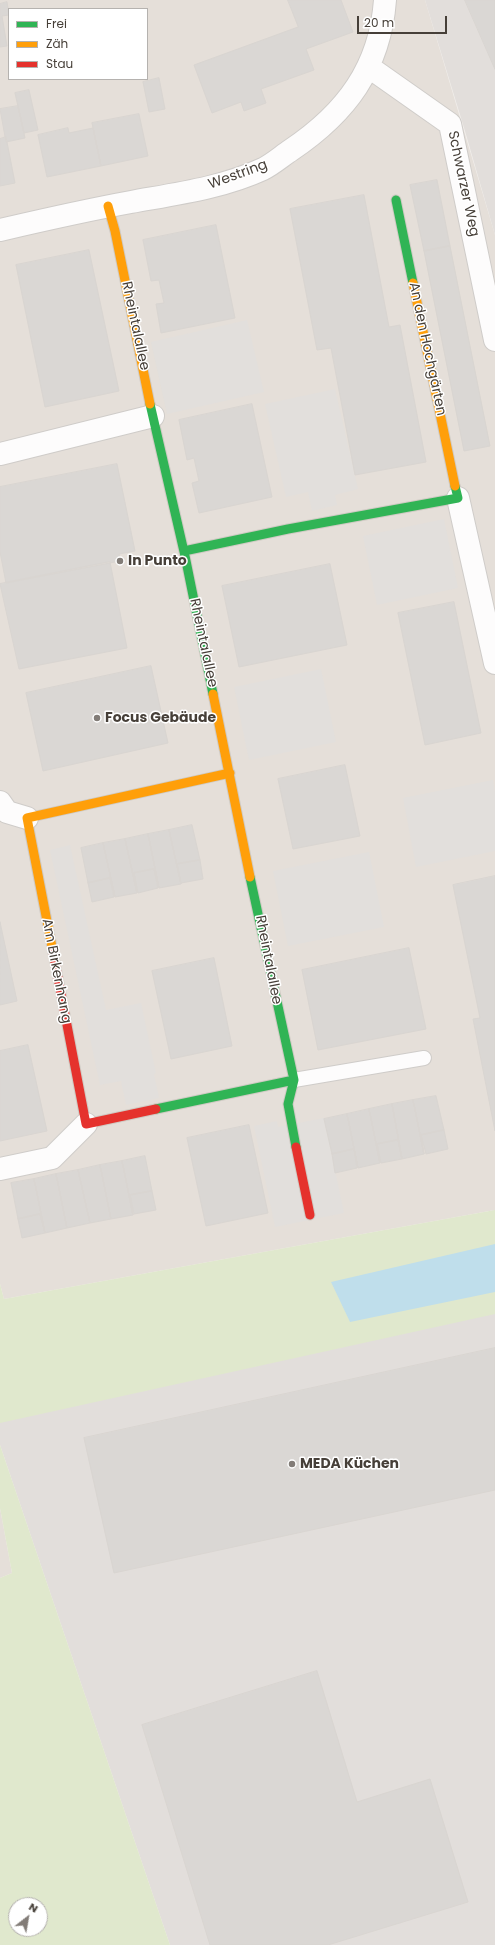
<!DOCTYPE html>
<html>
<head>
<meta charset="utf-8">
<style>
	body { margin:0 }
	#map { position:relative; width:495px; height:1945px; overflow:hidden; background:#f1eeeb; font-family:Poppins,sans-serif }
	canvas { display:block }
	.legend { position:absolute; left:8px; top:8px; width:140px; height:72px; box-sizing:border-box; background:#fff; border:1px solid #b5b2af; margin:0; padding:5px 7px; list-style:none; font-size:12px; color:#463f38 }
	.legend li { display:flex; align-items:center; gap:8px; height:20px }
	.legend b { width:20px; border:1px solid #b5b2af }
	.north { position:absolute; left:8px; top:1897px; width:40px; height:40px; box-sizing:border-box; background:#fff; border:1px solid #b5b2af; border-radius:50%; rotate:31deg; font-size:11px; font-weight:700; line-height:16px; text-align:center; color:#463f38 }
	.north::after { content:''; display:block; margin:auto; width:14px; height:18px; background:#827c77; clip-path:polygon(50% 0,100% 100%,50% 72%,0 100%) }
	.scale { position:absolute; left:357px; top:16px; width:90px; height:18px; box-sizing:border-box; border:2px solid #463f38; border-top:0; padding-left:5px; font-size:12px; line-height:14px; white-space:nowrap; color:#463f38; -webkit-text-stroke:3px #fff; paint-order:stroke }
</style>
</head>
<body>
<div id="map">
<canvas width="495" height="1945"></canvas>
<ul class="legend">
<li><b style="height:5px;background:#30b455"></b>Frei</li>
<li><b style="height:5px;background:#ff9f0a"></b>Zäh</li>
<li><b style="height:5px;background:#e5322d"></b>Stau</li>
</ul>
<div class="north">N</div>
<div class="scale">20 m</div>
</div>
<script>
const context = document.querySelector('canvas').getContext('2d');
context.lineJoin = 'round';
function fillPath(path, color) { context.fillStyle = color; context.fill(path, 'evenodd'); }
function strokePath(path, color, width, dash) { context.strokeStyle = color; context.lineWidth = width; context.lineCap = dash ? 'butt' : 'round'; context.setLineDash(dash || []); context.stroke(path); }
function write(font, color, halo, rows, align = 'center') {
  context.font = font + ' Poppins,sans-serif'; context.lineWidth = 3; context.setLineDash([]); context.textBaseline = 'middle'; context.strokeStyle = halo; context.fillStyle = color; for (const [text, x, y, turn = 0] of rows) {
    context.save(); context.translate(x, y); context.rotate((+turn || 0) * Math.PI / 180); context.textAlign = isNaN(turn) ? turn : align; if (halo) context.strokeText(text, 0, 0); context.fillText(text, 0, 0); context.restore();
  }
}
const residential = new Path2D(`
	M0,0h425l70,235v975l-491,89 -4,-15zM9,9h138v70h-138z
	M0,1508l12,65 -12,5z`);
const industrial = new Path2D(`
	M425,0h70v235l-30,-104z
	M495,1210v735h-325l-170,-500v-100z`);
const green = new Path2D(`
	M495,1210v104l-495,109v-139l4,15z
	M0,1445l170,500h-170v-367l12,-5 -12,-65zM16,1905h24v24h-24z`);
const parking = new Path2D(`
	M247,320l17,72 -97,22 -16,-72z
	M335,389l23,100 -23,6 2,10 -25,6 -4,-19 -22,5 -21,-93z
	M444,519l14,69 -81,17 -14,-69z
	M321,669l15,73 -87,18 -15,-73z
	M493,780l2,12v59l-79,16 -13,-69z
	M70,845l36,165 35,-7 15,70 -2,1 5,24 -33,7 -5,-24 -21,4 -50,-235z
	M369,852l15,75 -96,19 -15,-75z
	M324,1118l20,95 -69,14 -21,-101 23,-5 1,6z`);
const water = new Path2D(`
	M495,1244v48l-145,30 -19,-40z`);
const building = new Path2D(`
	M288,0h53l12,32 -47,17 8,21 -53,19 5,14 -22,8 -3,-9 -29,11 -18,-48 104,-38z
	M465,0h30v69z
	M7,2l2,13 -7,1 5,30 -7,1v-43z
	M159,78l6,31 -16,3 -6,-30z
	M29,90l9,40 -14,3 -9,-40z
	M18,106l7,32 -19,4 -6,-33z
	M139,114l9,42 -47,10 -9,-43z
	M68,128l1,5 24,-5 8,38 -54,11 -9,-42z
	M6,137l9,46 -15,3v-47z
	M437,180l13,66 -26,5 -14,-66z
	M364,195l25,132 11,-2 26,137 -71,13 -24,-127 -14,2 -27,-141z
	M216,225l19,93 -74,15 -5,-29 8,-1 -5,-23 -8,1 -8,-41z
	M450,246l40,200 -26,5 -40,-200z
	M89,250l30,141 -74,16 -29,-142z
	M252,404l20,93 -73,16 -7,-30 7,-2 -5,-23 -7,2 -8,-40z
	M117,464l18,87 -16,3 1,7 -114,22 -6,-31v-65z
	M110,562l17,86 -108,21 -19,-85z
	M330,564l17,81 -108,22 -17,-81z
	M454,602l27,131 -56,12 -27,-132z
	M151,666l17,77 -125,28 -17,-78z
	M345,765l15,71 -67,13 -15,-70z
	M192,825l8,35 -23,4 4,20 -12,-54z
	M169,830l12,54 -22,4 -11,-54z
	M148,834l11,54 -5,-19 -20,4 3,20 -12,-54z
	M125,839l12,54 -22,4 -12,-54z
	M103,843l12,54 -5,-19 -22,5 -7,-35z
	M200,860l3,19 -22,4 -4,-19z
	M154,869l4,19 -20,5 -4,-20z
	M495,876v255l-22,-112 7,-1 -27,-133z
	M110,878l4,19 -22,5 -4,-19z
	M0,922l17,79 -17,4z
	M409,948l17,81 -108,21 -16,-80z
	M214,958l18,88 -61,13 -19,-88z
	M28,1045l19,86 -47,10v-90z
	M436,1096l8,34 -23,5 3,19 -11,-54z
	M413,1100l11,54 -22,5 -10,-55z
	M392,1104l10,55 -4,-19 -21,4 3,19 -11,-54z
	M369,1109l11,54 -22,5 -11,-54z
	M347,1114l11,54 -4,-19 -22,5 -8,-35z
	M249,1125l19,88 -62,13 -19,-88z
	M444,1130l4,19 -22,5 -5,-19z
	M398,1140l4,19 -21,4 -4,-19z
	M354,1149l3,19 -22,5 -3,-19z
	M145,1156l7,35 -22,4 3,20 -11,-54z
	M122,1161l11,54 -22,4 -11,-54z
	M100,1165l11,54 -21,4 -12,-53z
	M78,1170l12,53 -23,5 -11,-54z
	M56,1174l11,54 -22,5 -11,-54z
	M34,1179l11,54 -5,-19 -22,5 -7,-36z
	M152,1191l4,19 -22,4 -4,-19z
	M40,1214l5,19 -23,5 -4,-19z
	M495,1348v142l-381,83 -30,-135z
	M317,1671l40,131 73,-23 38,123 -140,43h-118l-68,-220z`);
const lane = new Path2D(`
	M294,1080l130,-22`);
const street = new Path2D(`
	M369,67l81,57 45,216
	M0,230c43,-10 87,-20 131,-28 44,-8 91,-14 132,-33 10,-5 19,-13 28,-19 55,-37 89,-82 94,-150
	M0,454l153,-38
	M458,498l37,165
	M0,802l7,10 20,6
	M0,1169l52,-11 34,-34`);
const fast = new Path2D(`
	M396,200l17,83
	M150,404l35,152 28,138
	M184,551l104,-22 170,-31 -3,-12
	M250,877l44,203 -6,24 8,43
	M156,1109l138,-29`);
const slow = new Path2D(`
	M108,206l7,25 35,173
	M413,283l42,203
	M213,694l37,183
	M53,952l-26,-134 203,-45`);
const jam = new Path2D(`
	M53,952l33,172 70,-15
	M296,1147l14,68`);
const markers = [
	[120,561,4,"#827c77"],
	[97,718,4,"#827c77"],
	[292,1464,4,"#827c77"]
];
const streetNames = [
	["Westring",238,175,-20],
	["Schwarzer Weg",463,184,78],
	["Rheintalallee",135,326,78],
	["An den Hochgärten",427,349,78],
	["Rheintalallee",203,643,78],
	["Rheintalallee",268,960,79],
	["Am Birkenhang",56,971,79]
];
const poiNames = [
	["In Punto",128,561],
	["Focus Gebäude",105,718],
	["MEDA Küchen",300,1464]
];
fillPath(residential, '#e5dfd9');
fillPath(industrial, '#e2dedb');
fillPath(green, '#e0e8cd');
fillPath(parking, '#e2dfdc');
fillPath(water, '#bfdeeb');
fillPath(building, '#dad7d4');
strokePath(building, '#d9d5d1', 1);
strokePath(lane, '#cfccc9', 16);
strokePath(street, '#cfccc9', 24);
strokePath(fast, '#cfcac3', 11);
strokePath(slow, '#cfcac3', 11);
strokePath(jam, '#cfcac3', 11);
strokePath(lane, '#fdfcfc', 14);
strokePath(street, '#fdfcfc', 22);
strokePath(fast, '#30b455', 9);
strokePath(slow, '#ff9f0a', 9);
strokePath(jam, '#e5322d', 9);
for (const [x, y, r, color] of markers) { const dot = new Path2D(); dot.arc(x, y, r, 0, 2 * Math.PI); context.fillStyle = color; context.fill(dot); strokePath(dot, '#fff', 1.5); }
write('14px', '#463f38', '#fff', streetNames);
write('bold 14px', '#463f38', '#fff', poiNames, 'left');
</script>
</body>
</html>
